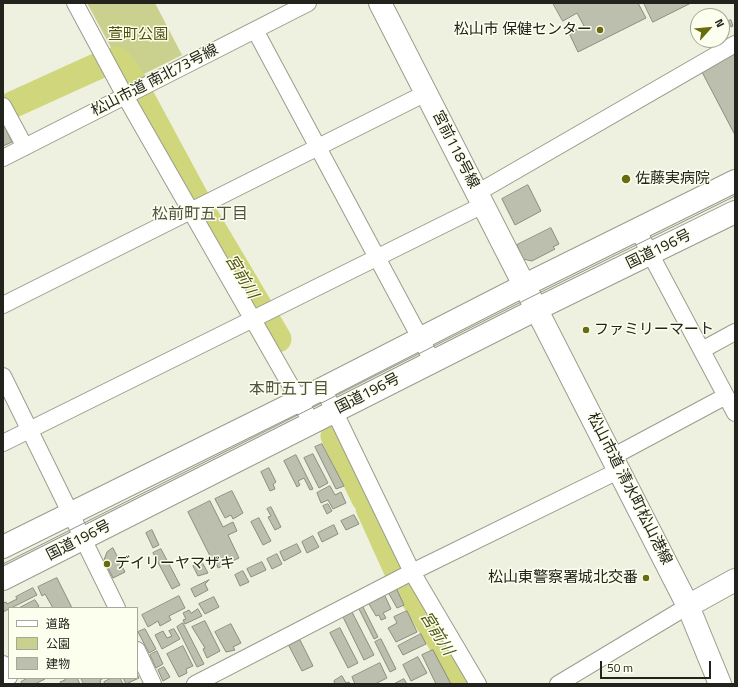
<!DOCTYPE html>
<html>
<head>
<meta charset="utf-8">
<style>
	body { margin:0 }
	#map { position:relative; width:738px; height:687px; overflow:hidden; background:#eff1e0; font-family:"Titillium Web","Noto Sans JP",sans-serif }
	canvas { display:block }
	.frame { position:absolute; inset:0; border:4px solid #22231d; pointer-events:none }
	.legend { position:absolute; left:8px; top:607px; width:130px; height:72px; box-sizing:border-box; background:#fcffed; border:1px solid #a5a79a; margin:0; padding:5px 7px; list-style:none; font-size:12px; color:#22231d }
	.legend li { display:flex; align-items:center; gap:8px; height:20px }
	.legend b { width:20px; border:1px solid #a5a79a }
	.north { position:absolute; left:690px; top:8px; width:40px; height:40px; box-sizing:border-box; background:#fcffed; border:1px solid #a5a79a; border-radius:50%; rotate:63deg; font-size:11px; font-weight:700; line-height:16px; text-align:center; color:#22231d }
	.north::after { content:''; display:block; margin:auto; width:14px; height:18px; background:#686c0f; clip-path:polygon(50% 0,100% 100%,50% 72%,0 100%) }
	.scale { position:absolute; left:600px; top:661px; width:111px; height:18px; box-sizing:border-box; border:2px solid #22231d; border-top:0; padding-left:5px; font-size:12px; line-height:14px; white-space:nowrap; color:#22231d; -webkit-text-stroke:3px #fcffed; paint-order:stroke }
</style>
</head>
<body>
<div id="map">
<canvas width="738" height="687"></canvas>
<div class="frame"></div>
<ul class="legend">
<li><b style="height:5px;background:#fff"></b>道路</li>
<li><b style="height:11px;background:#cad08d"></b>公園</li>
<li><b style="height:11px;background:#bdbfae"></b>建物</li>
</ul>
<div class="north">N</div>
<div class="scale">50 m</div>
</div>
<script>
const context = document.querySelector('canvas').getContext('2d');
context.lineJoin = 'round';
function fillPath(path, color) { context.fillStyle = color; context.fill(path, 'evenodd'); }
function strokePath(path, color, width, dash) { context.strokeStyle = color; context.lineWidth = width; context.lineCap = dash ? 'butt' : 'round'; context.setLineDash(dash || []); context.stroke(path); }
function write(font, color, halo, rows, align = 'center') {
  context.font = font + ' "Titillium Web","Noto Sans JP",sans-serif'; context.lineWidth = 3; context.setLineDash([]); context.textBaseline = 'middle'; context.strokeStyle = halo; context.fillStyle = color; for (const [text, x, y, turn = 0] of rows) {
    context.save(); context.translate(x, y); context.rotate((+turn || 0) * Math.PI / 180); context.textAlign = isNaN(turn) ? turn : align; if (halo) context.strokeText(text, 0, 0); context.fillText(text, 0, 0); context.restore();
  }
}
const green = new Path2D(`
	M87,3h68l27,52 -44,22 -24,-24z`);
const river = new Path2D(`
	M116,60l3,2 15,21
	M142,99l55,102
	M12,105l88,-40
	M204,214l74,125
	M334,436l31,63
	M369,508l28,62
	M405,584l62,100`);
const building = new Path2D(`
	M553,3h85l8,15 -68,34 -9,-19 15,-7 -7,-13 -14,8z
	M644,3h47l-38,19z
	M731,20l2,6 -2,1 -3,-6z
	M735,54v81l-33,-63z
	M3,123l9,19 -9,4z
	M528,185l13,26 -26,14 -13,-26z
	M551,228l8,16 -6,3 2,2 -23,12 -9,-2 -6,-14z
	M322,444l22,42 -8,3 -21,-42z
	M313,454l15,29 -9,5 -15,-30z
	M296,455l17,34 -3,1 -6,-12 -6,3 2,4 -3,2 -13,-26z
	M269,468l7,14 -3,2 2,5 -5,2 -9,-19z
	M330,486l5,9 6,-3 5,11 -13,6 -5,-9 -7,3 -4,-10z
	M232,491l11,22 -10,6 -2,-4 -6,3 -10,-19z
	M210,501l13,26 10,-5 4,9 -9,4 11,23 -21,10 -1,-3 -2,1 -27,-54z
	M328,504l4,7 -5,3 -4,-8z
	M271,507l10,20 -6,3 -7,-13 3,-1 -4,-7z
	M354,515l5,9 -13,6 -5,-9z
	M259,518l12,23 -8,4 -12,-23z
	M334,525l4,9 -16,8 -4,-9z
	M152,530l7,15 -6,3 -7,-15z
	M313,536l6,11 -12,6 -5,-11z
	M297,544l4,8 -17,9 -4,-9z
	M113,548l12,24 -12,6 -9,-18 3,-8z
	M161,549l19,36 -8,4 -19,-36z
	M277,554l5,10 -10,5 -5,-10z
	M202,562l6,11 -10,3 -5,-10z
	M262,562l4,8 -15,7 -4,-8z
	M243,571l6,11 -9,4 -5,-11z
	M57,578l15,30h-19l-8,-14 -3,2 -4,-9z
	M209,580l-4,4 3,6 -13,7 -4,-8z
	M33,588l4,7 -34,17v-9l3,-1 1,2 10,-5 -1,-2z
	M396,588l8,17 -7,3 -9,-16z
	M179,596l6,12 -16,8 2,4 -11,6 -2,-5 -10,6 -6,-12z
	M385,596l6,13 -8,4 3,5 -5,2 -2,-5 -3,1 -7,-12z
	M214,597l5,10 -14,7 -6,-10z
	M35,600l4,6 -3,2h-17z
	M362,605l16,32 -4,2 -16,-32z
	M198,609l4,7 -17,8 -2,-4 3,-1 -3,-6 6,-3 2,3z
	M407,611l10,21 -21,10 -8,-14 9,-5 -3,-6z
	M352,612l22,43 -10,5 -21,-43z
	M205,621l15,30 -13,7 -4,-9 2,-1 -13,-21z
	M183,623l21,41 -7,3 -20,-40z
	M231,624l10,19 -8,4 2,3 -9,2 -11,-20z
	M340,628l18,35 -10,5 -18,-35z
	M145,629l11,20 -7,4 -11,-21z
	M174,629l6,10 -18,10 -7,-14 8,-4 4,7 5,-2 -3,-5z
	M421,634l5,10 -23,11 -5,-9z
	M381,639l15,30 -6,3 -15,-30z
	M300,640l13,26 -11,5 -13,-25z
	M183,646l10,20 -7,3 1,4 -8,4 -12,-23z
	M433,650l18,34h-15l-14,-29z
	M157,651l6,13 -7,4 -6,-13z
	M418,657l9,16 -16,8 -8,-16z
	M380,663l7,15 -12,6h-20l-3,-7z
	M164,667l6,10 -7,4 -5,-11z
	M137,674l2,4 -13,6 -3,-6h14z
	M342,676l4,7 3,-1 1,2h-15l-1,-3z
	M28,678h17v1l-10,5h-13l-1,-2z
	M64,678h13l3,6h-19l-1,-2 5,-2z
	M81,678h23l-4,2 1,2 -3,2h-14z
	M112,678h8l3,6h-18l-1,-2z
	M404,679l3,5h-13z`);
const street = new Path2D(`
	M75,3l50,93 187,327
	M255,30l178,332
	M3,106l22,41
	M3,158l305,-155
	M477,193l258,-149
	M637,229l98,184
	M3,305l423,-212
	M702,350l33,-18
	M3,376l114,232
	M323,388l89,184 66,112
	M3,443l480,-238
	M612,457l114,-61
	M137,650l16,34
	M3,664l6,13
	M195,684l217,-112 208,-102
	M558,684l130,-78`);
const secondary = new Path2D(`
	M380,3l308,603 32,78
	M688,606l47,-26`);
const highway = new Path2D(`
	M3,547l297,-147 225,-115 210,-104
	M3,579l534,-270 198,-97`);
const tram = new Path2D(`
	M3,564l528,-267 204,-101`);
const markers = [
	[600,30,4,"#686c0f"],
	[626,179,5,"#686c0f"],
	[586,330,4,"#686c0f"],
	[107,564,4,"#686c0f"],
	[646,578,4,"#686c0f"]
];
const poiNames = [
	["松山市 保健センター",592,30,"right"],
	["佐藤実病院",635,179],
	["ファミリーマート",594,330],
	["デイリーヤマザキ",115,564],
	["松山東警察署城北交番",638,578,"right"]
];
const parkNames = [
	["萱町公園",138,35]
];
const streetNames = [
	["松山市道 南北73号線",155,81,-27],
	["宮前118号線",455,150,63],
	["国道196号",659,250,-26],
	["国道196号",368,394,-27],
	["松山市道 清水町松山港線",629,489,63],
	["国道196号",79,541,-27]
];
const neighbourhoodNames = [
	["松前町五丁目",200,215],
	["本町五丁目",289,390]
];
const waterNames = [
	["宮前川",241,277,59],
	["宮前川",436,634,58]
];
fillPath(green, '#cad08d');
strokePath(river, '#cfd67b', 27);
fillPath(building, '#bdbfae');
strokePath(building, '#8b8d7d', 1);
strokePath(street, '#9b9c8d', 18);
strokePath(secondary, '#9b9c8d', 24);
strokePath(highway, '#9b9c8d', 24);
strokePath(street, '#fff', 16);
strokePath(secondary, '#fff', 22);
strokePath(highway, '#fff', 22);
strokePath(tram, '#939488', 1);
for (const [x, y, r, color] of markers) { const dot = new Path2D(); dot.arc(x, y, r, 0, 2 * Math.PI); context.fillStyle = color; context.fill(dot); strokePath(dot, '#fcffed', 1.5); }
write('15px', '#22231d', '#fcffed', poiNames, 'left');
write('15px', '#4c500a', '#fcffed', parkNames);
write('15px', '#22231d', '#fcffed', streetNames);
write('16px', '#515244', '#fcffed', neighbourhoodNames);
write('italic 16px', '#515410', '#fcffed', waterNames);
</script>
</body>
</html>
